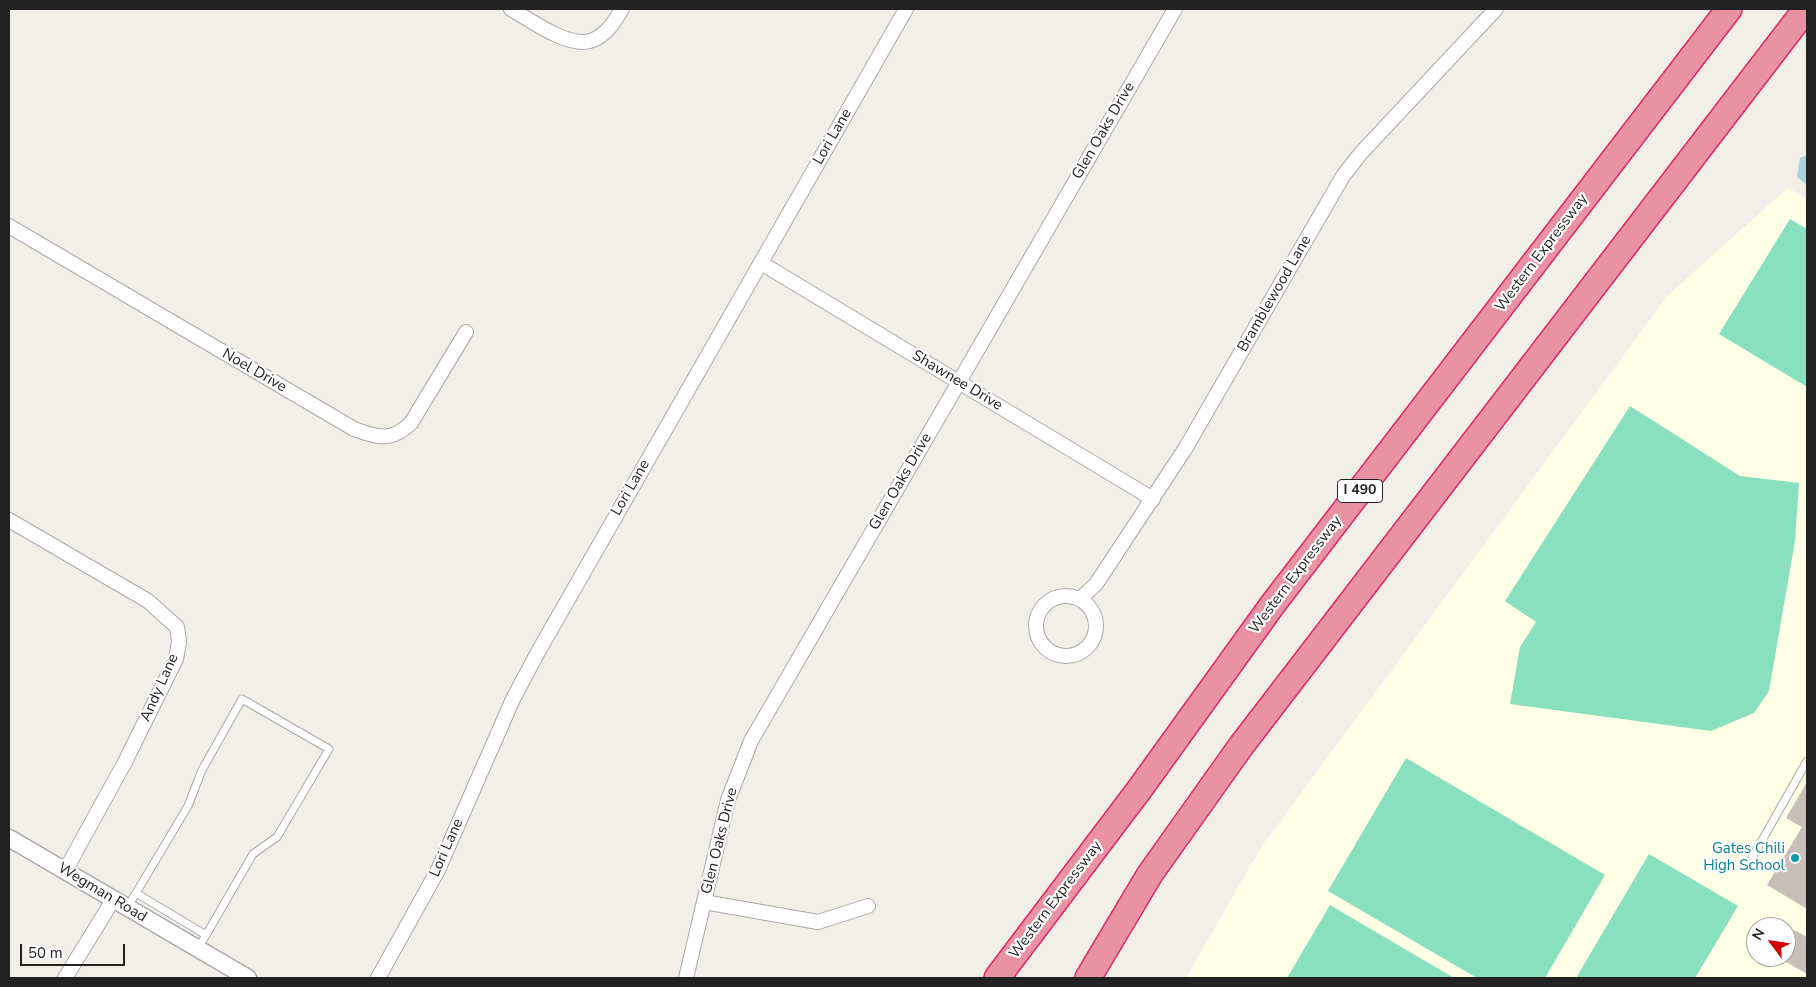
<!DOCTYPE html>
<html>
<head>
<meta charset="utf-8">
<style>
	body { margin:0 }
	#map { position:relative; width:1816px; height:987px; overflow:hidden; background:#f2efe9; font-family:"Nunito Sans",sans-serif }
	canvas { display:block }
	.frame { position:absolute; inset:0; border:10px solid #222; pointer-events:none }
	.north { position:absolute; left:1746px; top:917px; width:50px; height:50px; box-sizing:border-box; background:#fff; border:1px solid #a7a7a7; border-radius:50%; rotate:301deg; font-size:14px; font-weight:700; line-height:20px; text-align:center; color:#222 }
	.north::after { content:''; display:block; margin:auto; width:18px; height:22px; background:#d40000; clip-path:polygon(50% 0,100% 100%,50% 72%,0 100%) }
	.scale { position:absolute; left:20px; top:944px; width:105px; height:22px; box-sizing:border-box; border:2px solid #222; border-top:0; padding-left:6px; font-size:15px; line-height:18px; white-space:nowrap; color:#222; -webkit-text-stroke:4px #fff; paint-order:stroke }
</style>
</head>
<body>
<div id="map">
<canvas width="1816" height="987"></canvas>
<div class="frame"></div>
<div class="north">N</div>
<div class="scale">50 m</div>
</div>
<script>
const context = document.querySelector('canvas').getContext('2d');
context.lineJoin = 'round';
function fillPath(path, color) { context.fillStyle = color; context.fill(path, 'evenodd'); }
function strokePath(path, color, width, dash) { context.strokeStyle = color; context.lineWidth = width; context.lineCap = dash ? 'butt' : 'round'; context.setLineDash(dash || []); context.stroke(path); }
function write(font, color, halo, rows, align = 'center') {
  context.font = font + ' "Nunito Sans",sans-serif'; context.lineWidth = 4.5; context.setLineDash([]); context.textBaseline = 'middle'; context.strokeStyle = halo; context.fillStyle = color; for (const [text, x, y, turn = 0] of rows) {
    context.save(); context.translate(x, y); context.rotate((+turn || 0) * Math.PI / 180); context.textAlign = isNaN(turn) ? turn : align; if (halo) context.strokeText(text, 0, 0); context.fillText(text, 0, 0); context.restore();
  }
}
const education = new Path2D(`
	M1788,188l19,11v779h-621l76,-132 406,-551zM1756,927h30v30h-30z`);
const pitch = new Path2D(`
	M1790,219l17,10v158l-88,-53z
	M1630,406l110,70 59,7 -4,58 -26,150 -15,22 -43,18 -201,-27 10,-57 16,-25 -31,-21z
	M1406,758l199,117 -60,103h-68l-149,-87z
	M1649,854l89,52 -43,72h-119z
	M1330,905l124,73h-167z`);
const water = new Path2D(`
	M1807,155v30l-10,-8 3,-19z`);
const building = new Path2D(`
	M1807,782v127l-40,-24 35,-58 -16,-9z
	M1794,930l13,7v37l-21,-12v-19z`);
const service = new Path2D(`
	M1748,865l59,-104
	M136,893l52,-87 14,-36 40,-71 87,50 -52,88 -24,17 -47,81
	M127,908l9,-15 70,42 -8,13`);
const minor = new Path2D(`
	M511,9c19,11 60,41 82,31 14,-6 22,-19 29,-31
	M9,226l345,203c24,9 37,13 57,-6l55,-91
	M761,263l392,236
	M9,520l139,81 29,26 2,15 -3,17 -51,103 -60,109
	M1036 626a30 30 0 1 1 60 0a30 30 0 1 1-60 0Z
	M1080,599l16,-15 89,-135 158,-273 18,-23 135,-144
	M704,902l114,20 50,-16
	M65,978l48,-78
	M378,978l60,-108 75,-171 25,-47 368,-643
	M686,978l42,-178 23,-59 424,-732`);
const tertiary = new Path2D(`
	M9,838l239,140`);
const motorway = new Path2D(`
	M997,978l142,-188 134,-186 456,-595
	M1088,978l62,-104 91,-128 565,-737`);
const markers = [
	[1795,858,5,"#0f9aa8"]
];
const shields = [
	[1360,491,45]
];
const shieldNames = [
	["I 490",1360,491]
];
const streetNames = [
	["Glen Oaks Drive",1104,131,-60],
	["Lori Lane",833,137,-60],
	["Western Expressway",1542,253,-53],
	["Bramblewood Lane",1275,294,-60],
	["Noel Drive",254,371,30],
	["Shawnee Drive",957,381,31],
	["Glen Oaks Drive",901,482,-60],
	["Lori Lane",631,488,-60],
	["Western Expressway",1296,575,-53],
	["Andy Lane",160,688,-66],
	["Glen Oaks Drive",720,841,-76],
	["Lori Lane",447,848,-66],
	["Wegman Road",102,893,31],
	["Western Expressway",1056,900,-53]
];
const cultureNames = [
	["Gates Chili",1785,849],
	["High School",1785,866]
];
fillPath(education, '#ffffe5');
fillPath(pitch, '#88e0be');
fillPath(water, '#aad3df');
fillPath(building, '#c7bfb8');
strokePath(service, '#a9a9a9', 9);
strokePath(minor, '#a9a9a9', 16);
strokePath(tertiary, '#a9a9a9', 19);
strokePath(motorway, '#dc2a67', 28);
strokePath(service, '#fff', 7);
strokePath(minor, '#fff', 14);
strokePath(tertiary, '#fff', 16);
strokePath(motorway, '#e892a2', 25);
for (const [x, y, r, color] of markers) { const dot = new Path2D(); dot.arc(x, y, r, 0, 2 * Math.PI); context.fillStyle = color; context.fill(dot); strokePath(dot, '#fff', 2); }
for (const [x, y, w] of shields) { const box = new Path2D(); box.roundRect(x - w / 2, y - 11.5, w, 23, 4); context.fillStyle = '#fff'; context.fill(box); strokePath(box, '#222', 1); }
write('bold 14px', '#222', null, shieldNames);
write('15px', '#222', '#fff', streetNames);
write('15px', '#0d838f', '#fff', cultureNames, 'right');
</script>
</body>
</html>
